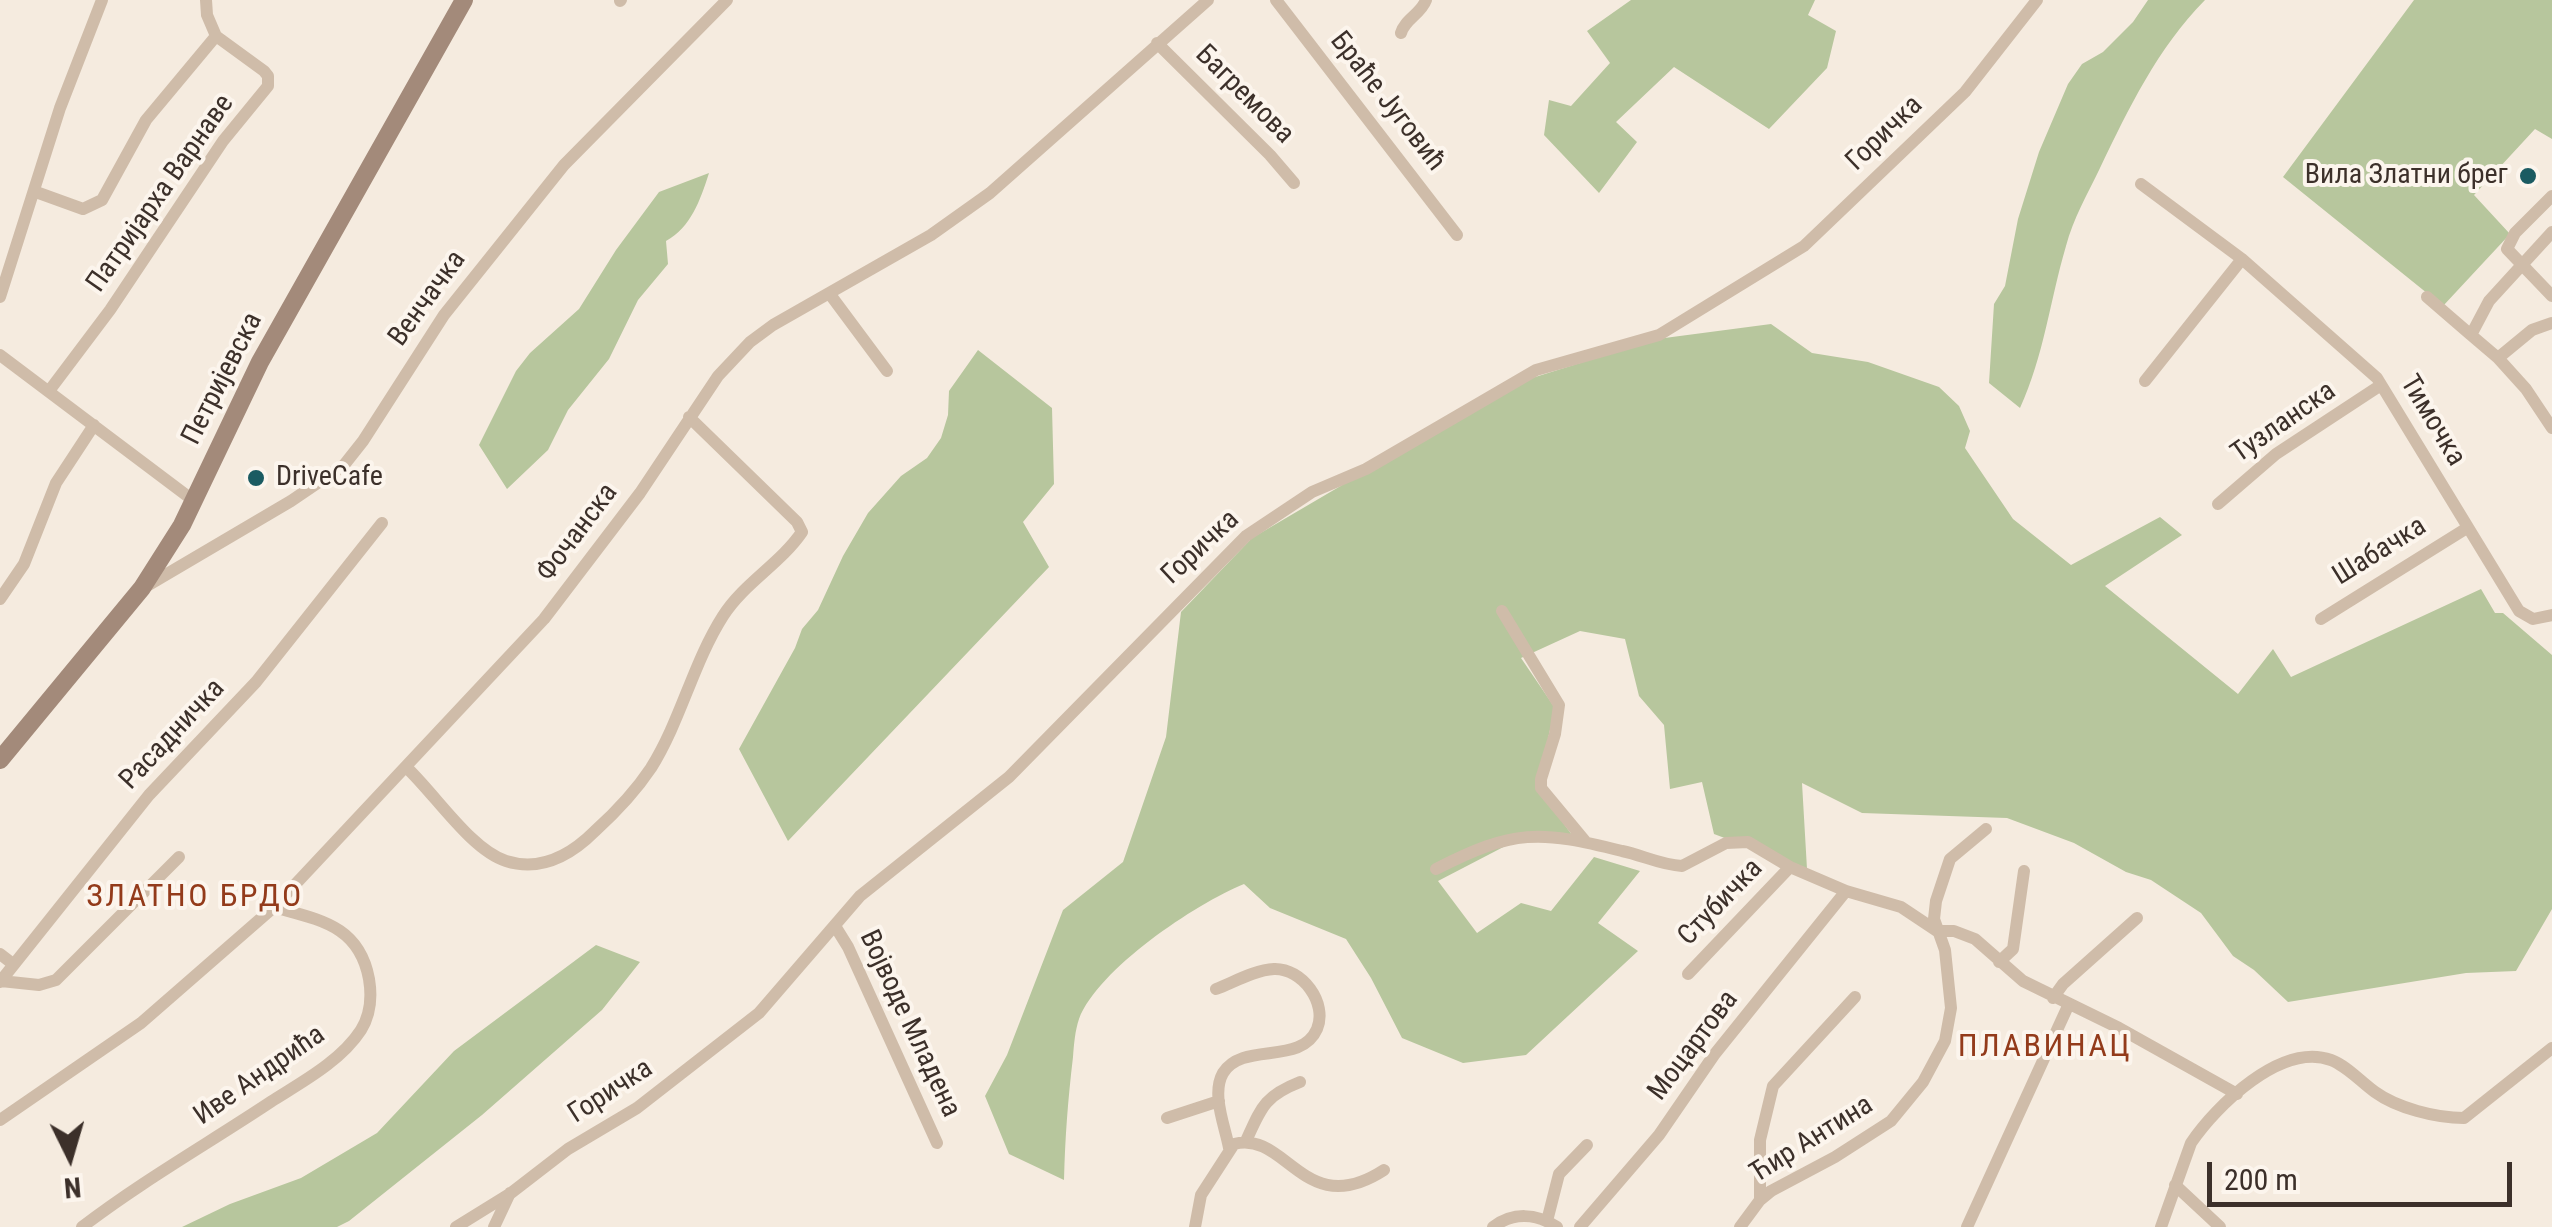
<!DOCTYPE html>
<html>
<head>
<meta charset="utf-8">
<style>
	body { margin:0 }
	#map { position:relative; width:2552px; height:1227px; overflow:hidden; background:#f5ebdf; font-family:"Roboto Condensed",sans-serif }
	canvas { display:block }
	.north { position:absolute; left:20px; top:1107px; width:100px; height:100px; -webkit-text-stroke:8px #fcf5ed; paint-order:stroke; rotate:175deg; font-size:28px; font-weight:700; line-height:40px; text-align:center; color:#3c302a }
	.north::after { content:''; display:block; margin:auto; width:35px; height:45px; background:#3c302a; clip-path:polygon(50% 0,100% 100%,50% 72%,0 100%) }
	.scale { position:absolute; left:2207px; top:1162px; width:305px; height:45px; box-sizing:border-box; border:5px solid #3c302a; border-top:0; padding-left:12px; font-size:30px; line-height:35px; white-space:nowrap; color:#3c302a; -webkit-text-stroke:8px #fcf5ed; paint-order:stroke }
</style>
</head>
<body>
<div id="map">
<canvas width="2552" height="1227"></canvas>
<div class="north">N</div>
<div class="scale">200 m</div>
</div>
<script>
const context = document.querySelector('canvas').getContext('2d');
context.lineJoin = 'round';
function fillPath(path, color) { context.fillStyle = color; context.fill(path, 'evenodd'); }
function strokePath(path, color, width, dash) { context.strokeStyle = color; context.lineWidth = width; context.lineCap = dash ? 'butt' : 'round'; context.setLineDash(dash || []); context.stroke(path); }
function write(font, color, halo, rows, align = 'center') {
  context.font = font + ' "Roboto Condensed",sans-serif'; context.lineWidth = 8; context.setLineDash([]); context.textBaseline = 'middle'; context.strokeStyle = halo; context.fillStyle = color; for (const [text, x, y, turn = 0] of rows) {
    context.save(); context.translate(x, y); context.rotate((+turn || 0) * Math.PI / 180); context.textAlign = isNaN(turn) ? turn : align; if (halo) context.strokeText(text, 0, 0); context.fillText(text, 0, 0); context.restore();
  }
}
const green = new Path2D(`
	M1631,0h184l-7,15 28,16 -9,37 -58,61 -95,-62 -58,55 21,20 -38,51 -55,-58 5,-35 22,6 39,-43 -23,-32z
	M2148,0h57c-48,49 -76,108 -105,168 -12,25 -27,51 -34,78 -16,54 -22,110 -46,162l-31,-25 5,-79 11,-18 13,-67 21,-67 29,-68 14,-20 21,-12 30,-30z
	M2414,0h138v139l-17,-10 -61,66 36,39 -67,72 -160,-129z
	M709,173c-9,28 -18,54 -43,68l2,23 -30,36 -29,59 -41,51 -20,40 -41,39 -28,-44 37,-74 14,-18 49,-44 37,-59 43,-58z
	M1771,324l41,29 56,9 71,25 20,19 11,25 -5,17 48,71 58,46 89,-48 22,18 -77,51 133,108 35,-45 18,28 190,-88 14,24h8l49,42v254l-36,62 -50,2 -178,29 -34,-32 -21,-14 -32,-43 -50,-33 -25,-8 -52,-29 -67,-25 -145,-5 -60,-30 5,86 -93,-35 -12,-52 -32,7 -6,-64 -25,-29 -14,-57 -45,-8 -59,27 34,50 -18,79 35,48 -59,7 -75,39 39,52 44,-30 30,8 43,-54 46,14 -42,52 40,28 -112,104 -63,8 -61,-25 -31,-60 -25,-39 -76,-31 -26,-24c-49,20 -146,85 -165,135 -4,12 -5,25 -6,38 -5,42 -8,80 -9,123l-55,-26 -24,-58 22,-41 56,-145 60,-48 43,-125 15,-125 71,-74 264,-155 141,-44z
	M978,350l74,58 2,76 -31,38 26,45 -261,274 -49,-92 56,-101 7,-19 16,-19 25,-54 25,-43 33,-37 26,-18 14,-20 7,-23 1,-24z
	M596,945l44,17 -38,48 -120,105 -133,106 -12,6h-155l48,-23 71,-26 76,-45 77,-82z`);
const street = new Path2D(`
	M1276,0l181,235
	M620,1l1,-1
	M1401,33c4,-14 20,-19 25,-33
	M1157,43l113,112 24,28
	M2141,184l101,75
	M36,192l47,17 19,-9 44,-80 70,-84 -9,-21 -1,-15
	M2552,196l-37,37 -8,16 45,47
	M829,293l58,78
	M0,297l60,-189 42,-108
	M2427,297l44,38
	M2552,323l-20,7 -34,28 28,31 26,39
	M0,355l194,146
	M2498,358l-27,-23 18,-34 63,-69
	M2145,381l97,-122 135,119 142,233 14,8 19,-4
	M49,391l61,-81 113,-169 45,-55v-10l-4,-5 -48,-35
	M2218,504l58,-50 105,-69
	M145,587l146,-86 53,-36 19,-24 81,-126 120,-150 163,-165
	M0,599l24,-35 32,-81 38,-58
	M1502,611l57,94 -4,29 -14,45v9l44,53
	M2321,619l146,-91
	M406,767c29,27 65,83 100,94 35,11 65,-6 89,-30 21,-19 40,-39 56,-63 30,-48 42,-105 72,-152 21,-33 57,-52 79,-84l-5,-10 -108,-105
	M1436,869c78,-40 103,-39 186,-18 20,4 39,14 60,15l44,-23 22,-1 42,25 56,24 55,16 36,24h17l21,8 48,42 96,47 118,66
	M835,926l13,21 89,196
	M0,954l13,10
	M1999,962l14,-13 11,-78
	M1688,974l102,-107
	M1,981l38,4 17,-5 123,-123
	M0,982l149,-187 107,-113 126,-159
	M1216,989c18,-7 39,-19 58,-20 28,-1 54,34 43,60 -16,37 -74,12 -94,44 -12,21 2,53 6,75
	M2053,998l10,-14 74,-66
	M1167,1118l52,-17
	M0,1120l141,-97 133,-116 270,-288 96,-126 78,-117 32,-34 23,-17 158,-90 59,-42 218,-193
	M1246,1141c15,-33 18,-45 54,-59
	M2175,1185l45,42
	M1760,1200v-60l13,-54 82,-89
	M1547,1221l12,-47 28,-29
	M82,1227c60,-46 127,-84 190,-126 30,-19 69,-40 89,-71 10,-16 11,-33 8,-51 -10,-54 -50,-59 -95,-72
	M456,1227l55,-34 57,-44 69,-41 122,-95 101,-117 149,-119 237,-241 66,-44 54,-23 170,-99 123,-35 145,-89 161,-154 72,-92
	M494,1227l16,-34
	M1195,1227l6,-32 33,-51c53,-14 70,78 150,26
	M1493,1227c20,-15 43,-14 64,0
	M1580,1227l79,-92 55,-80 132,-164
	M1740,1227l20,-27 11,-9 64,-34 56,-36 32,-39 22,-41 6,-33 -6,-58 -11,-31 2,-18 14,-42 36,-30
	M1967,1227l101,-221
	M2161,1227l30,-84c25,-37 90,-101 140,-83 16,6 30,22 44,32 22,16 61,26 89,26l88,-70`);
const secondary = new Path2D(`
	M0,760l142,-172 40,-63 78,-163 204,-362`);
const markers = [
	[2528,176,10,"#1b5b62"],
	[256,478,10,"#1b5b62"]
];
const streetNames = [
	["Багремова",1244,95,45],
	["Браће Југовић",1387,102,52],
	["Горичка",1885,134,-44],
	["Патријарха Варнаве",161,194,-55],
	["Венчачка",428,299,-54],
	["Петријевска",223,379,-63],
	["Тимочка",2432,421,59],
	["Тузланска",2284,423,-35],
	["Фочанска",578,533,-53],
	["Горичка",1201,548,-43],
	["Шабачка",2380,552,-32],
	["Расадничка",173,735,-47],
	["Стубичка",1721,903,-46],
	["Војводе Младена",909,1024,65],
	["Моцартова",1694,1046,-53],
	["Иве Андрића",260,1076,-35],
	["Горичка",611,1092,-33],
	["Ћир Антина",1812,1140,-32]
];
const poiNames = [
	["Вила Златни брег",2508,176],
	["DriveCafe",276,478,"left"]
];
const quarterNames = [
	["ЗЛАТНО БРДО",195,898],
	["ПЛАВИНАЦ",2045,1048]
];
fillPath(green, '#b7c69d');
strokePath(street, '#cfbca9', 12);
strokePath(secondary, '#a38a7a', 18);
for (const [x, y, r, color] of markers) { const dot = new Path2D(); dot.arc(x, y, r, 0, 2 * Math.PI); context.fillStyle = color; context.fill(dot); strokePath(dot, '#fcf5ed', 4); }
write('28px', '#3c302a', '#fcf5ed', streetNames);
write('28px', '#3c302a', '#fcf5ed', poiNames, 'right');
context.letterSpacing = '2.5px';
write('32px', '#933b1b', '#fcf5ed', quarterNames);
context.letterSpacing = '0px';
</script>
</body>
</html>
